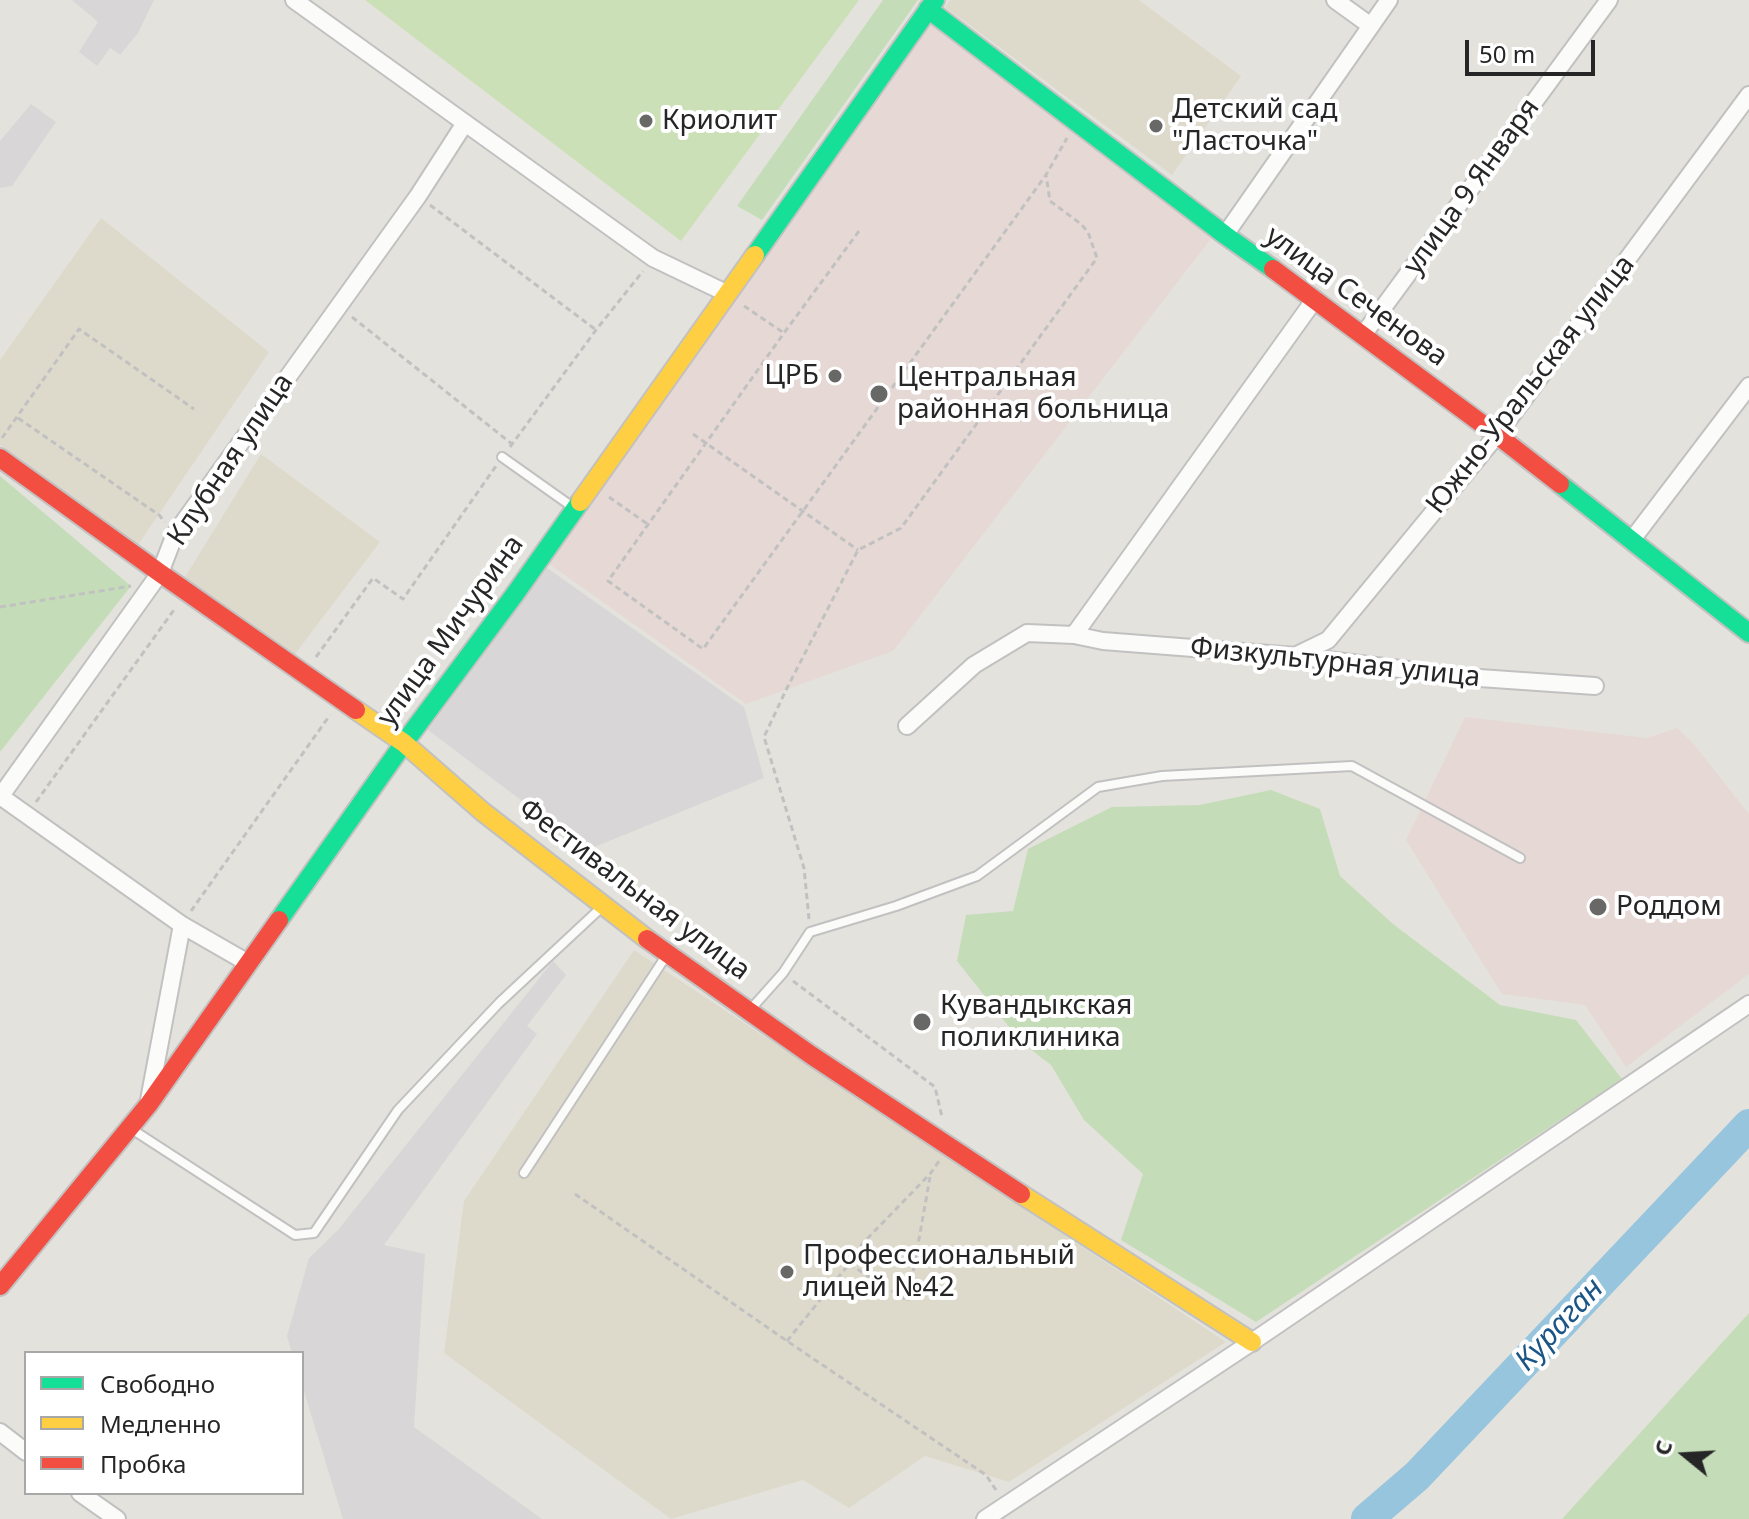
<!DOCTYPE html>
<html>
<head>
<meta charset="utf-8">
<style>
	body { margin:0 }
	#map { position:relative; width:1749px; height:1519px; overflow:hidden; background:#e4e2dc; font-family:"Noto Sans",sans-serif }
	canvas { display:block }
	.legend { position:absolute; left:24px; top:1351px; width:280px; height:144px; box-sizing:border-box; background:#fff; border:2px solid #a8a8a8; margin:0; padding:10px 14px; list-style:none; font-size:24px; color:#262626 }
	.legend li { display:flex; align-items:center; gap:16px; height:40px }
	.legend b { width:40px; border:2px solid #a8a8a8 }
	.north { position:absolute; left:1645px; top:1415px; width:80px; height:80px; -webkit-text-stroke:6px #fff; paint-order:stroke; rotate:288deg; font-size:22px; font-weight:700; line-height:32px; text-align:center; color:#262626 }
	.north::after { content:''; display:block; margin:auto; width:28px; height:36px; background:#262626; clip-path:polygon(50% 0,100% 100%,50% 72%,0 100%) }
	.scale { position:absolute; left:1465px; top:40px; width:130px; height:36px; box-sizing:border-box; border:4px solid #262626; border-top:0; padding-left:10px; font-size:24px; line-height:28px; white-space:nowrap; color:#262626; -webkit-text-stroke:6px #fff; paint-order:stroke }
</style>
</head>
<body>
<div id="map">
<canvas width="1749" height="1519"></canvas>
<ul class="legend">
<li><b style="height:10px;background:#16e098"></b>Свободно</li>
<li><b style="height:10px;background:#ffcf43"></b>Медленно</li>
<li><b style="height:10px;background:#f24e42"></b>Пробка</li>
</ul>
<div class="north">С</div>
<div class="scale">50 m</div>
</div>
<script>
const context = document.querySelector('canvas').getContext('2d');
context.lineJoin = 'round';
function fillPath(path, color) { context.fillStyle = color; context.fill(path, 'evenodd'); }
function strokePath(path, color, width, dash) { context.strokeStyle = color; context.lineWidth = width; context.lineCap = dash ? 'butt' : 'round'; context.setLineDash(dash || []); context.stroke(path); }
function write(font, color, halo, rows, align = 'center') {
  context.font = font + ' "Noto Sans",sans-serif'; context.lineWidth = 8; context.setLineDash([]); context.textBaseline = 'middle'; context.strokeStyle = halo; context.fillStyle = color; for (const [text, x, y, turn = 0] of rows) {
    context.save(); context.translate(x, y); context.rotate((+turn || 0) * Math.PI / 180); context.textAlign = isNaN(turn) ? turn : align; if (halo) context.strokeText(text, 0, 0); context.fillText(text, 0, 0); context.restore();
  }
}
const industrial = new Path2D(`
	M72,0h82l-16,33 -18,22 -10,-7 -13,18 -18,-14 19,-30z
	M31,104l25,18 -44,64 -12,2v-47z
	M547,568l197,139 20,71 -177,72 -159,-120z
	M553,961l13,14 -39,51 10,8 -153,211 41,9 -11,173 128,92h-199l-41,-134v-32h-10l-5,-17 22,-78 29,-28z`);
const education = new Path2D(`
	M950,0h189l102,76 -69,99 -227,-168z
	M101,218l168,134 -131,193 -138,-100v-85z
	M261,454l119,88 -85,112 -110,-77z
	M634,950l592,392 -217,140 -84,-26 -76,52 -46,-28 -132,39 -227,-166 20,-152z`);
const medical = new Path2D(`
	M930,21l283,215 -320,415 -147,53 -198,-141z
	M1465,717l182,21 30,-10 16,15 56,71v160l-123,93 -41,-62 -83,-11 -96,-154z`);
const green = new Path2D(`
	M883,0h35l-156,220 -25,-14z
	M0,476l131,110 -131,166z
	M1271,790l49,19 20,67 53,48 107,81 76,15 46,59 -366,243 -135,-82 22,-66 -59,-54 -33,-55 -30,-23 -64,-81 9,-46 47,-4 15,-62 84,-42 87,-2z
	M1749,1313v206h-187z`);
const pitch = new Path2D(`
	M365,0h494l-178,241z`);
const river = new Path2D(`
	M1367,1519l50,-43 332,-351`);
const path = new Path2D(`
	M430,205l166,125
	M859,231l-75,102 -176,248 95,68 343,-474
	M744,306l40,27
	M352,317l160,127
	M18,418l141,97 6,7
	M693,434l165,116
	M2,438l77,-109 115,80
	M510,447l86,-117 47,-59
	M609,497l40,28
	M0,607l131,-21
	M316,657l57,-79 30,21 93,-133
	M36,802l140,-195
	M191,911l139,-196
	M809,919l-5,-51 -40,-131 22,-47 72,-140 43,-22 196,-270 -9,-26 -7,-8 -31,-23 -4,-26 21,-37
	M793,981l142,106 7,30
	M575,1194l212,147 199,134 10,15
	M849,1264l59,37 22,-124
	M787,1341l62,-77 13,-20 68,-70 9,-13`);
const lane = new Path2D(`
	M502,457l72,51
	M750,1010l33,-37 27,-41 86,-26 81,-30 121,-89 64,-11 190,-10 168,92
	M130,1128l165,107 19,-2 84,-123 101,-107 104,-97
	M524,1173l142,-217`);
const street = new Path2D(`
	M294,0l359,258 73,35
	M1335,0l36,26
	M1225,235l164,-235
	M1363,335l246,-335
	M1631,541l118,-155
	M1074,635l241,-336
	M1295,656l33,-16 169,-205 252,-340
	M907,726l67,-61 53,-32 47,2 29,6 192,15 170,21 130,9
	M0,796l182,129 66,38
	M0,797l160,-224 15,-39 243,-338 47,-73
	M149,1100l33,-175
	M0,1432l26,20
	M80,1493l37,26
	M985,1519l267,-177 497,-338`);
const fast = new Path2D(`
	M928,9l297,226 48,34
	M755,255l180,-255
	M1560,484l189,149
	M279,920l125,-177 111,-149 65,-92`);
const slow = new Path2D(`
	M580,502l175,-247
	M356,710l48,33 79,69 164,127
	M1021,1194l231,148`);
const jam = new Path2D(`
	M1273,269l224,166 63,49
	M0,458l160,115 196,137
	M647,939l164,116 210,139
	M0,1286l149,-182 130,-184`);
const markers = [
	[646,121,8,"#686866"],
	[1156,126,8,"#686866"],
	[835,376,8,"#686866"],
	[879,394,10,"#686866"],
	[1598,907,10,"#686866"],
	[922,1022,10,"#686866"],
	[787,1272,8,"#686866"]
];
const poiNames = [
	["Детский сад",1172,110],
	["\"Ласточка\"",1172,142],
	["Криолит",662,121],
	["ЦРБ",819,376,"right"],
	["Центральная",897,378],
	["районная больница",897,410],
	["Роддом",1616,907],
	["Кувандыкская",940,1006],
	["поликлиника",940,1038],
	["Профессиональный",803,1256],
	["лицей №42",803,1288]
];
const streetNames = [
	["улица 9 Января",1472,187,-54],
	["улица Сеченова",1356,297,36],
	["Южно-Уральская улица",1531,385,-52],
	["Клубная улица",231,460,-56],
	["улица Мичурина",451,631,-54],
	["Физкультурная улица",1335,663,6],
	["Фестивальная улица",634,890,37]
];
const waterNames = [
	["Кураган",1560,1325,-47]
];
fillPath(industrial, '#d9d6d7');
fillPath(education, '#dedacb');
fillPath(medical, '#e6d8d5');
fillPath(green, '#c4ddb8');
fillPath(pitch, '#cce0b7');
strokePath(river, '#98c5de', 32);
strokePath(lane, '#c2c1c1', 12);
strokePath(street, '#c2c1c1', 20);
strokePath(fast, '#c2c1c1', 22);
strokePath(slow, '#c2c1c1', 22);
strokePath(jam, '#c2c1c1', 22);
strokePath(path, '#c2c1c1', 3, [6, 4]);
strokePath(lane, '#fbfbfa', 8);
strokePath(street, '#fbfbfa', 16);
strokePath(fast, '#16e098', 18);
strokePath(slow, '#ffcf43', 18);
strokePath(jam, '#f24e42', 18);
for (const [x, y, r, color] of markers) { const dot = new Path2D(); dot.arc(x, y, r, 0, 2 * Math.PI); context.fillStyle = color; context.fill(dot); strokePath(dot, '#fff', 3); }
write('28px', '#262626', '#fff', poiNames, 'left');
write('28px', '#262626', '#fff', streetNames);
write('italic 30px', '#1b5585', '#fff', waterNames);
</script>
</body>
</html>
